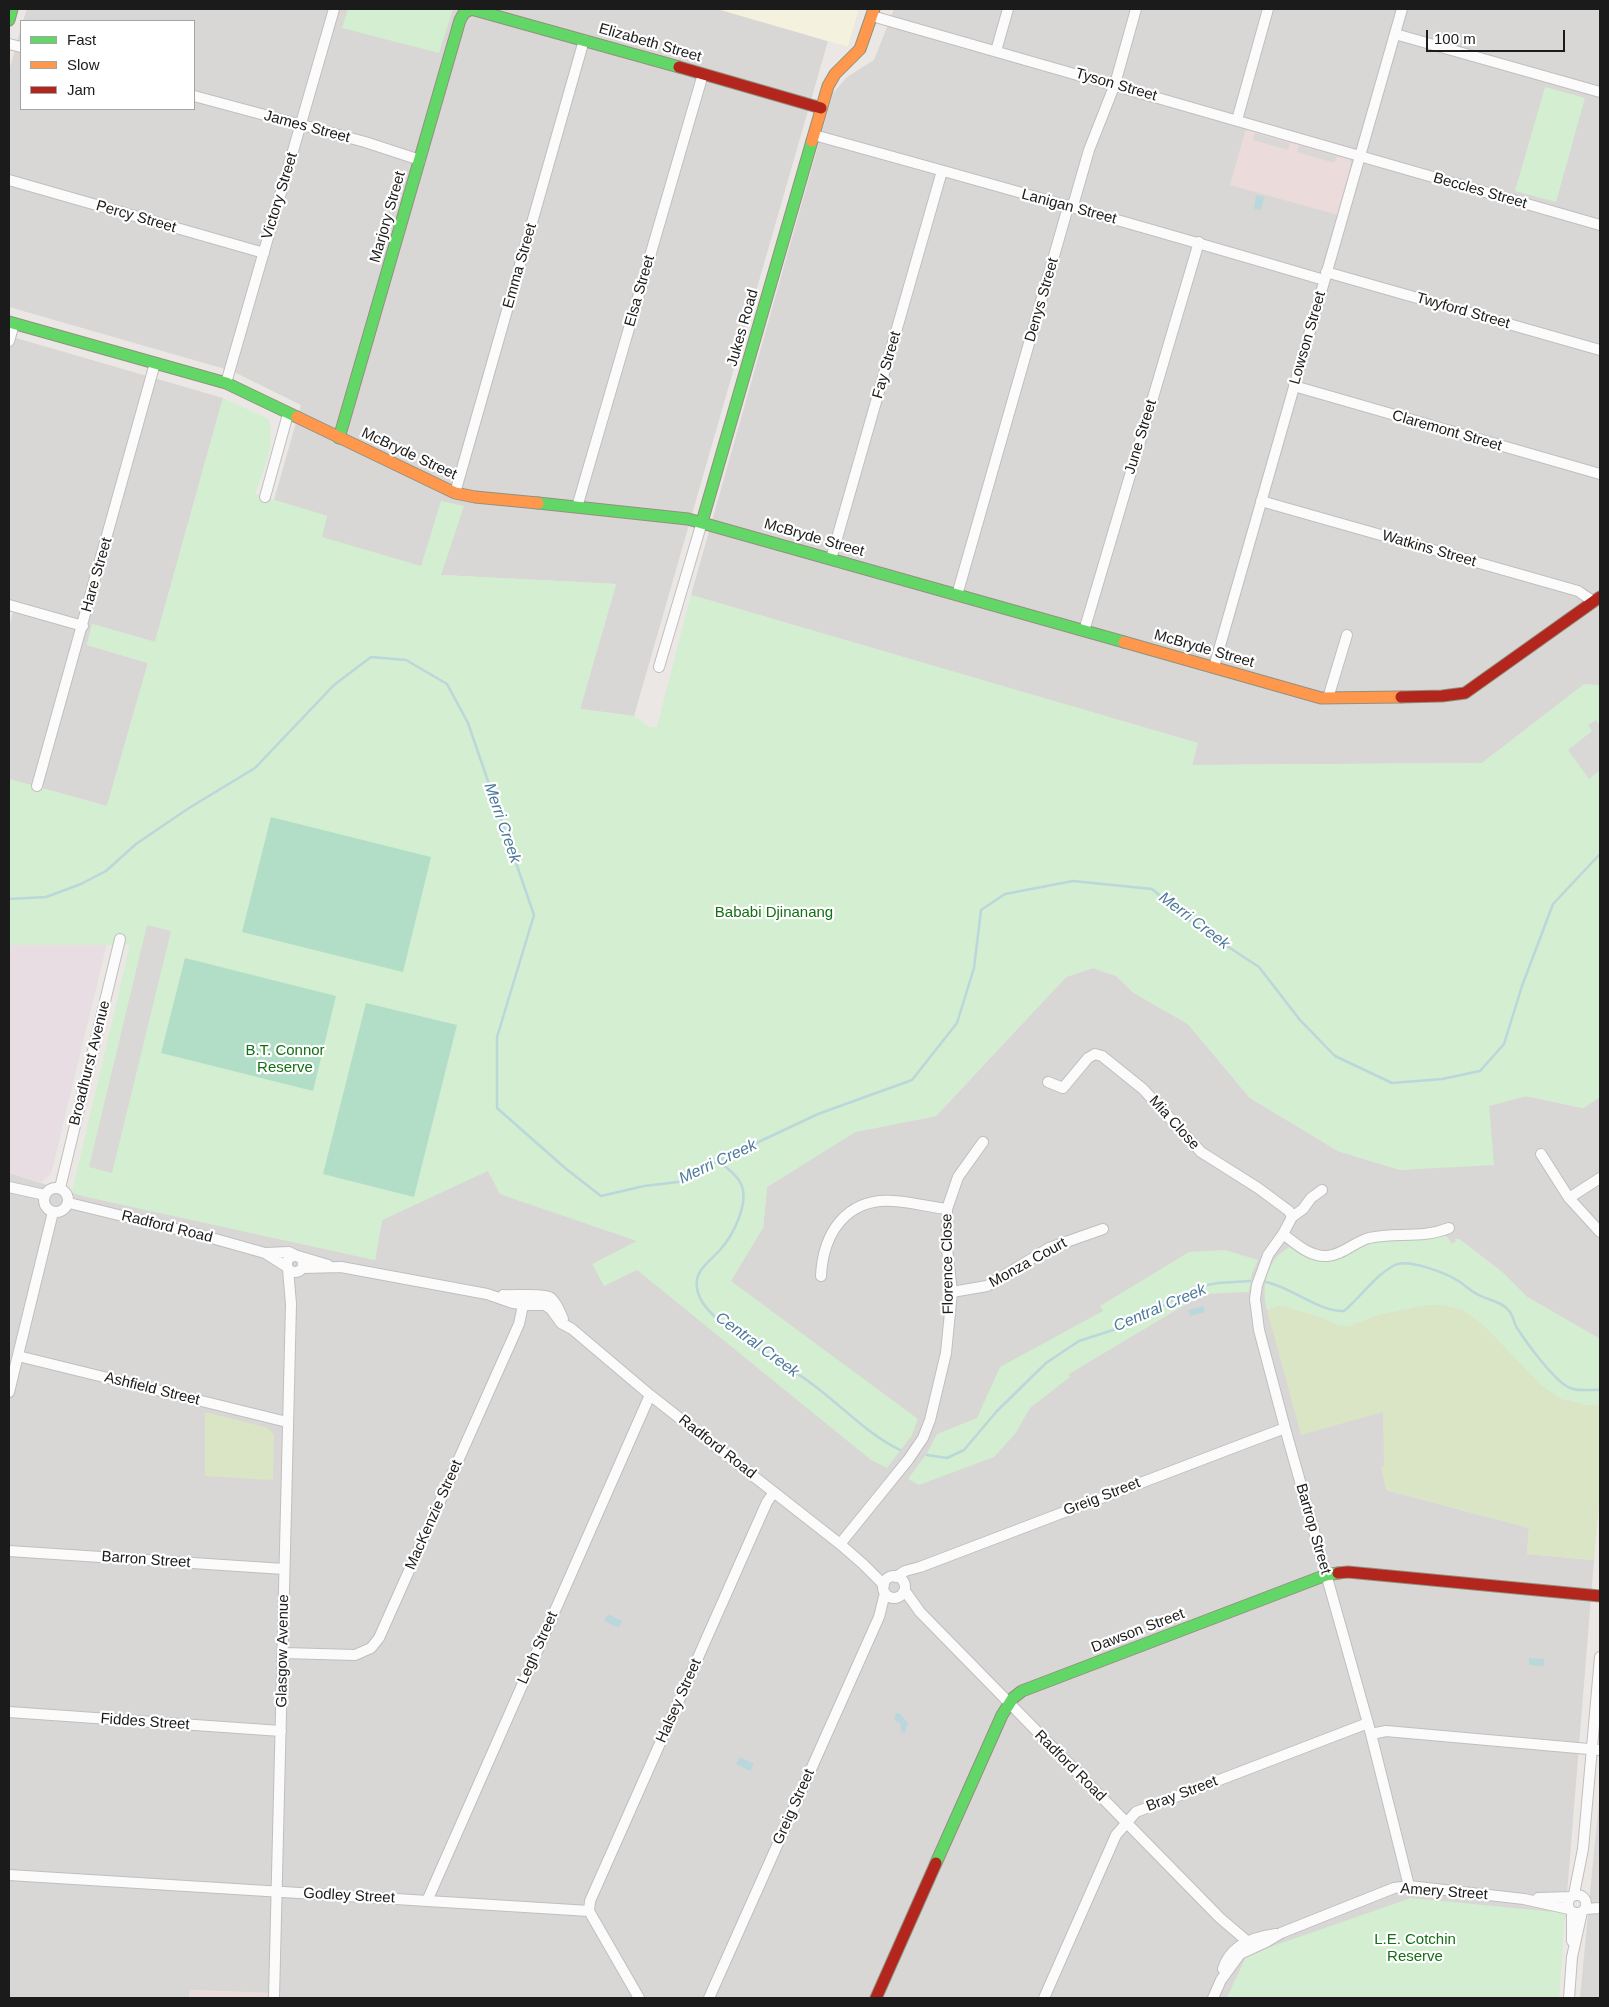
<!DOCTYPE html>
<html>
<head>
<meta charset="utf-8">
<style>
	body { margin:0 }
	#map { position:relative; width:1609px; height:2007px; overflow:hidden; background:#eae7e4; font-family:Helvetica,sans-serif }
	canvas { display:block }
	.frame { position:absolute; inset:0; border:10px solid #1b1b1b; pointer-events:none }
	.legend { position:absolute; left:20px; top:20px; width:175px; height:90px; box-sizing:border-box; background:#fff; border:1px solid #a4a4a4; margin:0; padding:6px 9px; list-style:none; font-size:15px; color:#1b1b1b }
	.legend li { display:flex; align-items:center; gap:10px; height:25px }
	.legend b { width:25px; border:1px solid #a4a4a4 }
	.scale { position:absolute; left:1426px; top:30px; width:139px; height:22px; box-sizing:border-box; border:2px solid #1b1b1b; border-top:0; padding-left:6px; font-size:15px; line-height:18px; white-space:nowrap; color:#1b1b1b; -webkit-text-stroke:4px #fff; paint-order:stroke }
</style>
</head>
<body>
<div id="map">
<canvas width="1609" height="2007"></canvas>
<div class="frame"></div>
<ul class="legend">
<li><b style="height:6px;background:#63d668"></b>Fast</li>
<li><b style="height:6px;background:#ff974d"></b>Slow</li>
<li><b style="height:6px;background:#b3261e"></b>Jam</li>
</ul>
<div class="scale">100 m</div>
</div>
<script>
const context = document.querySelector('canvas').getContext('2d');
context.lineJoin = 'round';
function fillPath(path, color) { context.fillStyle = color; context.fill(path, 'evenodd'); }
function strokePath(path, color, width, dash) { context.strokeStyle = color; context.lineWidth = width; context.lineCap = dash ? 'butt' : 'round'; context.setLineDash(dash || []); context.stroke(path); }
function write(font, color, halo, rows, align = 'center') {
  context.font = font + ' Helvetica,sans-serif'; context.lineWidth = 4.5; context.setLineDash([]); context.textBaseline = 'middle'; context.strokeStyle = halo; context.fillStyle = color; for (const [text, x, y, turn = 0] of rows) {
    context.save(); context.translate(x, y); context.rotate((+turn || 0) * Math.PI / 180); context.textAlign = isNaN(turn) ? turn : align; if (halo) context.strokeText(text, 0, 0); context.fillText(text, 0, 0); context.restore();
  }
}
const residential = new Path2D(`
	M27,9h832l-11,38 -20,-6 -194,675 -54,-7 36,-125 -175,-9 -120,-38 6,-21 -53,-16 27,-95 -69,-34 -223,-64v-236l12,-43v81h173v-88h-171z
	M894,9h706v676h-16l-102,78 -290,2 5,-22 -506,-148 142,-502 14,-16 27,-17z
	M9,336l214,62 -68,244 -63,-18 -5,21 61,18 -41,143 -98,-27v-152l4,-15 -4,-1z
	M1093,968l23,8 18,17 54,31 62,74 88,53 62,19 35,-3 53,-61 38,-10 57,12 17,-11v242l-73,-42 -25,-25 -43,-33 -7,5 -5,-7 -103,18 -57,-5 -8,5 -11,19 -3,14 118,124 3,78 143,38 -2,26 67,6 -29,359 -318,36 -20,43h-957l-1,-5 -79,-3 -1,8h-180v-825l74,23 292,64 7,-40 106,-50 12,24 138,47 125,-13 4,-41 88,-55 81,-16 130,-139z
	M1600,1789v209h-20z`);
const commercial = new Path2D(`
	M1246,128l104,31 1,10 -13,46 -108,-30z
	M190,1990l80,3v5h-81z`);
const industrial = new Path2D(`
	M107,943l-56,231 -10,8 -32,-9v-228z`);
const education = new Path2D(`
	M717,9h142l-11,38z`);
const grass = new Path2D(`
	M1427,1305h16l21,5 18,14 79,75c14,1 25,8 39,6v86l-6,69 -67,-6 2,-26 -143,-38 -5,-23 3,-1 -1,-54 -82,23 -34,-125 12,-4 8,1 36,11 17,8h8l32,-12z
	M205,1412l63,16 6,7 -1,45 -68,-4z`);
const park = new Path2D(`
	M348,9h105l-14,44 -97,-25z
	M1545,87l40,11 -29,104 -41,-11z
	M223,398l45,21c9,23 -6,53 -13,75l72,22 -5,21 99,29 20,-65 23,5 -23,69 175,9 -36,125 54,7 15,11h8l34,-132 507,148 -6,22 290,-2 102,-79 16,1v412l-17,11 -57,-12 -37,10 5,59 -94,5 -62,-19 -88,-53 -62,-74 -54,-31 -18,-17 -23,-8 -27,9 -130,139 -81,16 -88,55 -4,41 -32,53 187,138 -6,16 -25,33 -16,-8 -234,-190 -33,16 -12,-22 45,-23 -137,-47 -12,-23 -106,49 -7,40 -292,-64 -11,-4 58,-247h-121v-166l98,27 41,-143 -61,-18 5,-21 63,18z
	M1443,1235l4,2 5,7 4,-2 -1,-3h4l43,33 25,25 73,42v66h-15l-13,-5 -11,-1 -20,-14 -59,-61 -18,-14 -21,-5h-16l-47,9 -32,12h-8l-17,-8 -36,-11 -8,-1 -12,4c-5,-17 -2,-41 11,-54 4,-5 9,-6 12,-11l21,12 62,-16z
	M1225,1250l33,10 -6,13 -3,19 -46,2 -134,80 1,3 -40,31 -15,26 -21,23 -75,28 -11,-6 19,-26 10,-19 40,-16 23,-51 103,-56 -3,-5 89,-54z
	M1411,1898l154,15 -6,85h-332l20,-43z`);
const pitch = new Path2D(`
	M271,817l160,40 -28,115 -161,-40z
	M185,958l151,38 -23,95 -152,-38z
	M366,1003l91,22 -43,172 -91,-23z`);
const parking = new Path2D(`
	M1255,133l35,10 -2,7 -35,-10z
	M1299,145l38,11 -3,7 -37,-11z
	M1596,720l4,6v44l-11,9 -21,-29 24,-19 -4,-6z
	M147,925l24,6 -59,242 -23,-6z`);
const water = new Path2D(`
	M1256,195l8,2 -3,13 -7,-1z
	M1203,1306l2,6 -15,4 -2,-6z
	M608,1614l14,7 -3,7 -15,-7z
	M1529,1658l15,1v7l-15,-1z
	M896,1713h3l9,10 -3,10 -4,-1 -1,-9 -6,-3z
	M740,1757l14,7 -4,7 -14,-7z`);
const stream = new Path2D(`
	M9,899l37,-2 35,-13 25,-13 30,-27 53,-36 66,-40 79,-83 37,-28 35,3 41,24 21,39 66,192 -37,122v71l68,60 36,28 43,-10 34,-4 40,-21 100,-47 94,-34 45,-57 17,-55 7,-58 24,-16 68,-13 79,8 46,38 61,40 41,53 35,36 57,27 50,-4 38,-8 24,-27 18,-58 31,-82 47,-50
	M718,1161c8,6 17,12 22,21 11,19 -7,54 -21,69 -10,11 -25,20 -22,37 2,15 17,29 29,38 27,22 58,37 86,58 29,21 55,50 88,66
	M1266,1282c25,5 53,30 78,29 17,-14 31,-36 51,-46 14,-7 53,9 65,17 6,4 12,10 19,13 9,5 24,7 30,16 4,4 5,12 8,17 9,14 38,54 53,60 9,4 21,1 30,2
	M927,1455l20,3 17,-8 33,-39 49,-48 33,-22 37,-12 86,-43 16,-3 32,-2`);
const street = new Path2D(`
	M872,16l728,209
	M1395,34l205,58
	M9,44l12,3
	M996,51l12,-42
	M194,96l171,46 55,18
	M1237,120l31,-111
	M814,135c170,47 341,95 510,145
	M9,180l255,73
	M1326,272l274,78
	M9,341l5,-17
	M226,383l108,-374
	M1294,386l306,88
	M455,493l129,-453
	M265,497l23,-83
	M1261,501l317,90 16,11
	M577,507l126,-433
	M831,559l111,-388
	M957,595l111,-388 6,-5 15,-52 26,-66 21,-75
	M9,605l74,21
	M1084,631l115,-389
	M659,667l43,-145
	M1214,667l188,-658
	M1328,698l19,-63
	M37,786l118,-423
	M1048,1082l15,6 25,-30 7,-4 7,2 41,33 58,63 57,36 31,23 3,6
	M1541,1154l28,44 31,34
	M9,1187l36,8
	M44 1200a12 12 0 1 1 24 0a12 12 0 1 1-24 0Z
	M60,1188l60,-249
	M1322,1190l-11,8 -8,11 -11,8 -9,17 -15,21 -11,30 -2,14 4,31 26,98 86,306 38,152
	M1569,1198l31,-20
	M69,1203l132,32 64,18 22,14
	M1283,1234c13,10 27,23 44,22 16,-1 27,-14 42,-18 27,-6 53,1 80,-10
	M266,1253l23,-1 6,3
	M287 1264a8 8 0 1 1 16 0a8 8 0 1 1-16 0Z
	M298,1256l30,9
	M302,1268l39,-1 146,27 26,9 16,2h16l6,4 10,14 11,6 78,66 190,149 23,20 21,21
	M821,1276c2,-42 25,-79 73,-75 17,1 35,6 53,8
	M952,1292l35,-6 62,-38 54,-19
	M503,1295c10,1 41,-2 48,3 6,5 9,14 12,21
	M18,1356l269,66
	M9,1392l44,-180
	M840,1544l68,-84 15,-22 7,-18 16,-67 6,-61 -5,-43v-40l11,-32 25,-35
	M9,1551l275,18
	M883 1587a11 11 0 1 1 22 0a11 11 0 1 1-22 0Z
	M896,1577l9,-6 15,-4 365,-139
	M905,1591l15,21 300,306 34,29
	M283,1653l72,2 16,-7 8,-10 140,-314 6,-28
	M9,1712l272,19
	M1371,1734l15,-3 214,19
	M9,1875l580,36 50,87
	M1574,1894l9,-45 17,-192
	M1568 1904a9 9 0 1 1 18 0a9 9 0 1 1-18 0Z
	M1538,1898l33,-1
	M427,1901l223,-506
	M1585,1909l15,-1
	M589,1911l1,-10 177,-399 7,-10
	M1572,1941v-29
	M1223,1969c7,-24 30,-32 53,-35
	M274,1998l17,-694 -3,-35
	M709,1998l170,-381 6,-24
	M1044,1998l72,-163 20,-23 232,-89
	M1213,1998l8,-18 19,-26 26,-12 15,-9 113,-45 15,-2 115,13 45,10
	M1569,1998l3,-41 10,-45`);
const fast = new Path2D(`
	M9,20l3,-11
	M9,322l217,61 71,34
	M339,438l121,-418 4,-7 7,-4 208,58
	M538,503l150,16 436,123
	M702,522l110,-381
	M936,1863l66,-148 11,-17 9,-7 304,-116 12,-2`);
const slow = new Path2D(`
	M812,141l16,-55 7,-12 25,-25 14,-40
	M297,417l158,76 20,4 63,6
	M1124,642l197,56 80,-1`);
const jam = new Path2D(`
	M679,67l142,41
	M1401,697l41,-1 23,-3 135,-96
	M1338,1573l10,-1 252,24
	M876,1998l60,-135`);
const streetNames = [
	["Elizabeth Street",650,43,16],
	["Tyson Street",1116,85,16],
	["James Street",307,127,15],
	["Beccles Street",1480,191,16],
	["Victory Street",280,196,-73],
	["Lanigan Street",1069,207,15],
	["Percy Street",136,217,16],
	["Marjory Street",388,217,-74],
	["Emma Street",520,266,-74],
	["Elsa Street",640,291,-74],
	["Denys Street",1042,300,-74],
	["Twyford Street",1463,311,16],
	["Jukes Road",743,328,-74],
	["Lowson Street",1308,338,-74],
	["Fay Street",887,365,-74],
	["Claremont Street",1447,431,16],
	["June Street",1141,437,-73],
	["McBryde Street",409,454,25],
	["McBryde Street",814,538,16],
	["Watkins Street",1429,549,16],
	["Hare Street",97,575,-74],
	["McBryde Street",1204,649,16],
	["Broadhurst Avenue",90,1063,-76],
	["Mia Close",1174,1123,48],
	["Radford Road",167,1227,14],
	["Monza Court",1028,1263,-29],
	["Florence Close",948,1264,-91],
	["Ashfield Street",152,1389,14],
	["Radford Road",717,1447,38],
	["Greig Street",1102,1497,-21],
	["MacKenzie Street",434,1515,-66],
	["Bartrop Street",1313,1529,74],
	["Barron Street",146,1560,4],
	["Dawson Street",1138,1631,-21],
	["Legh Street",538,1648,-66],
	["Glasgow Avenue",283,1651,-89],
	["Halsey Street",679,1701,-66],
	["Fiddes Street",145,1722,4],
	["Radford Road",1070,1766,45],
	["Bray Street",1182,1794,-21],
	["Greig Street",794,1807,-66],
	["Amery Street",1444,1892,4],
	["Godley Street",349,1896,3]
];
const parkNames = [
	["Bababi Djinanang",774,913],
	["B.T. Connor",285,1051],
	["Reserve",285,1068],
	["L.E. Cotchin",1415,1940],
	["Reserve",1415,1957]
];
const waterNames = [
	["Merri Creek",502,823,71],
	["Merri Creek",1194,921,37],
	["Merri Creek",718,1162,-25],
	["Central Creek",1160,1308,-23],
	["Central Creek",757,1345,36]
];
fillPath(residential, '#d9d7d5');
fillPath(commercial, '#ebdbdb');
fillPath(industrial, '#e7dde3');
fillPath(education, '#f4f1df');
fillPath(grass, '#d9e5c4');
fillPath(park, '#d3eed0');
fillPath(pitch, '#b2dec7');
fillPath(parking, '#dad8d7');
fillPath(water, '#bad7db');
strokePath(stream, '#bad7db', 2.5);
strokePath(street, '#c1bfbe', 12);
strokePath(fast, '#91917e', 13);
strokePath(slow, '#91917e', 13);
strokePath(jam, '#91917e', 13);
strokePath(street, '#fcfbfb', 10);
strokePath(fast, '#63d668', 11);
strokePath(slow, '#ff974d', 11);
strokePath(jam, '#b3261e', 11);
write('15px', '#1b1b1b', '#fff', streetNames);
write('15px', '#136f13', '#fff', parkNames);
write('italic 16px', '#4d7a9c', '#fff', waterNames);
</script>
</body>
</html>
